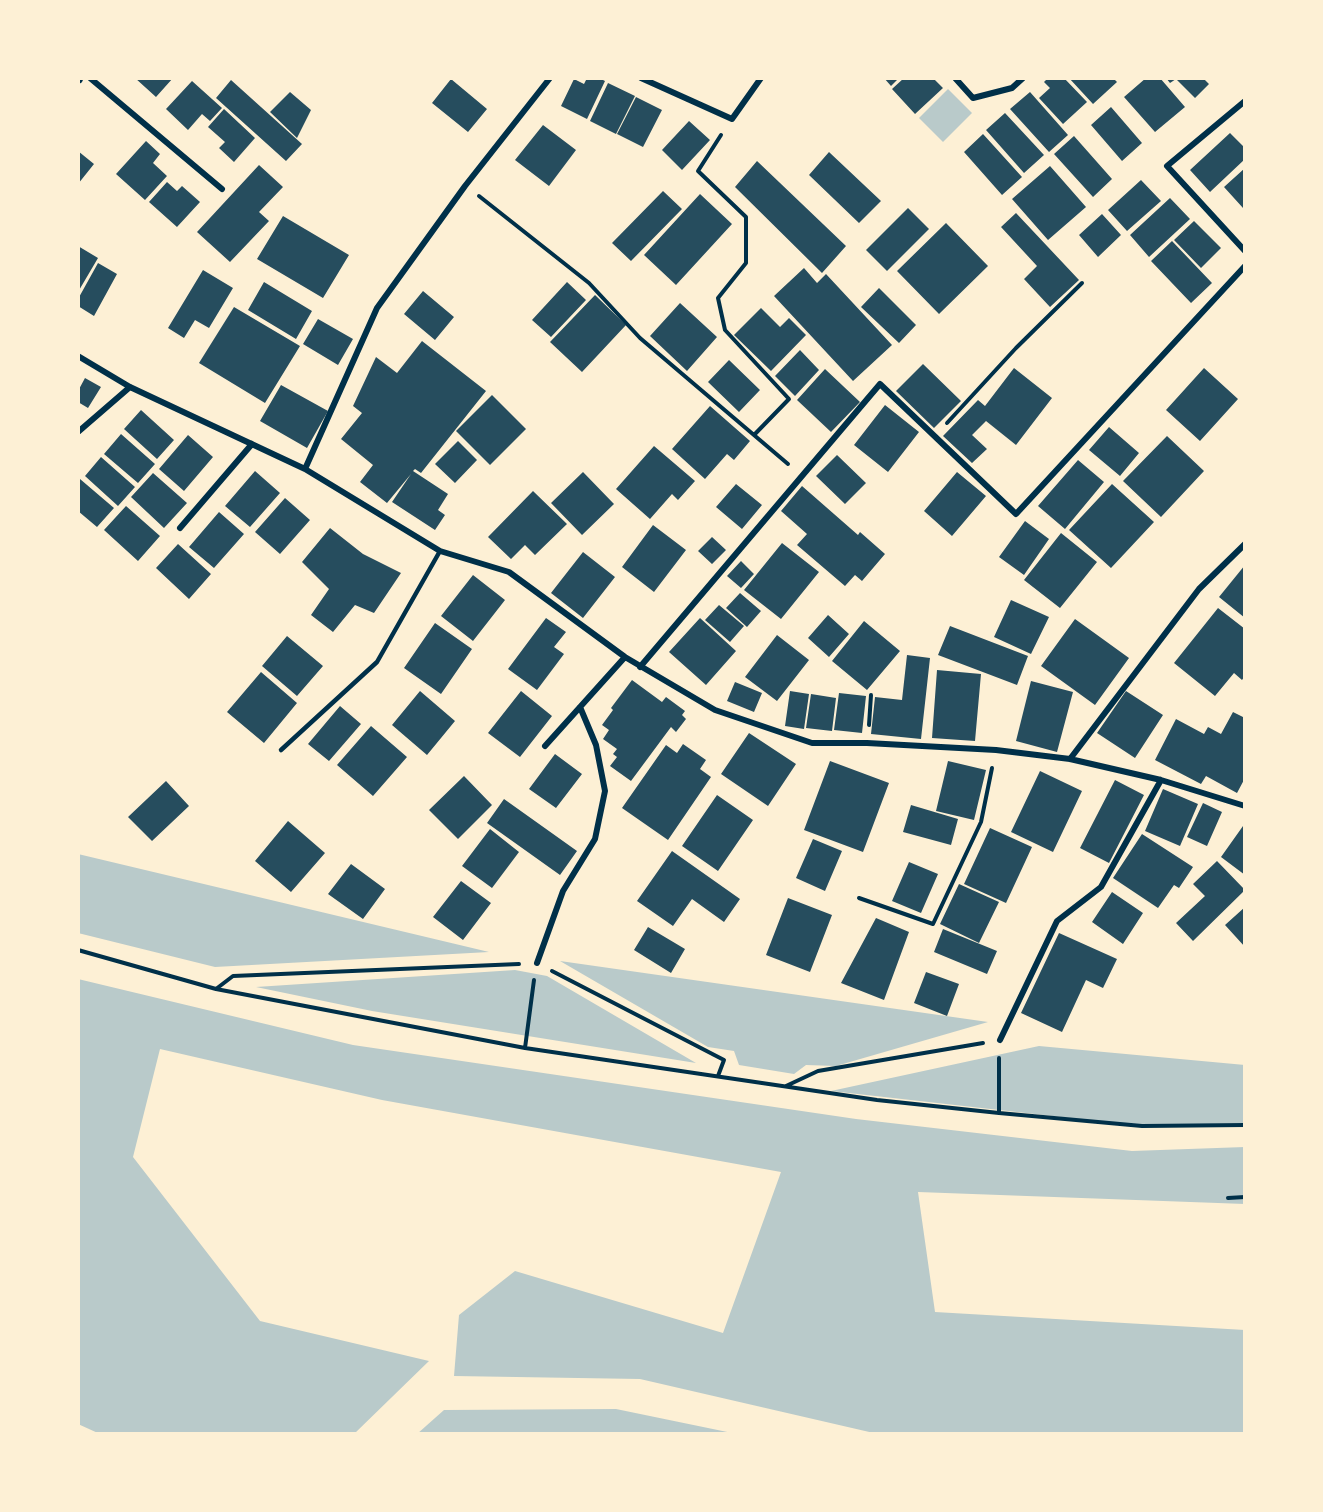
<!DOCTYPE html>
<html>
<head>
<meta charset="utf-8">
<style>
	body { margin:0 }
	#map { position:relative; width:1323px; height:1512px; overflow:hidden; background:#fdf0d5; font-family:Quicksand,sans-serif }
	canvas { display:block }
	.frame { position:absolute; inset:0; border:80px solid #fdf0d5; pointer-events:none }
</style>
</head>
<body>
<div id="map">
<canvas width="1323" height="1512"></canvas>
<div class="frame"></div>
</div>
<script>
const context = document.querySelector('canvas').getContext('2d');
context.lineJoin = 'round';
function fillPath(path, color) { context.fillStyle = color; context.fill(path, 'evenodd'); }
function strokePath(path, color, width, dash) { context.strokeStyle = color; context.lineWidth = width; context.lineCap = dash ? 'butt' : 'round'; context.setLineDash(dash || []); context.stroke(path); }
const green = new Path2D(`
	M948,89l24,24 -29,29 -24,-24z
	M78,854l411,98 -274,15 -137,-34z
	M560,961l428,61 -152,44 -30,-1 -12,9 -55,-9 -5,-14 -26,-4z
	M515,970l32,6 149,87 -324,-52 -116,-24z
	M78,979l275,66 503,74 276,32 113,-4v57l-327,-12 17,120 310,18v104h-367l-238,-55 -186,-3 5,-61 56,-44 208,62 58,-161 -399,-72 -222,-51 -27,108 127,164 169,40 -75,73h-254l-22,-10z
	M1039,1046l206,19v58l-104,3 -310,-35z
	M616,1409l121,25h-320l27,-24z`);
const building = new Path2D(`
	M135,78h38l-17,19z
	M587,78h12l6,3 -18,38 -26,-13 13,-27 10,5z
	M884,78h15l-8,8z
	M904,78h29l10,10 -28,26 -23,-25z
	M1048,78h16l23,24 -24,22 -24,-26 11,-10 -6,-6z
	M1069,78h44l4,4 -24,22z
	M1146,78h14l25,29 -30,25 -31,-35z
	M1166,78h37l6,6 -14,14 -19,-19 -6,4z
	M451,79l36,30 -19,23 -36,-29z
	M231,80l71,64 -16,17 -70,-63z
	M192,81l30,27 -12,13 -8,-7 -14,16 -22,-21z
	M608,83l27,13 -19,38 -26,-13z
	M290,92l21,18 -14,28 -27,-26z
	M1030,92l38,43 -19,17 -39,-43z
	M636,97l26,13 -19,37 -26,-13z
	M1111,107l31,36 -20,18 -31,-36z
	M224,109l31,29 -21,24 -15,-14 6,-6 -17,-15z
	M1005,113l39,42 -20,18 -38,-43z
	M689,121l21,19 -28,30 -20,-20z
	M543,125l33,25 -27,36 -34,-26z
	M1230,133l15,15v11l-35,33 -20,-22z
	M983,134l39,43 -20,18 -38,-43z
	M1074,136l38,43 -19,18 -39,-43z
	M146,141l14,13 -7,9 14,13 -22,24 -29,-26z
	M78,151l16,13 -16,20z
	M829,152l52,49 -22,22 -50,-48z
	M757,161l89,85 -24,27 -87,-86z
	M259,165l24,22 -24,25 10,9 -39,41 -33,-30z
	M1050,166l36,41 -38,33 -36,-41z
	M1245,168v39l-2,1 -19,-21z
	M1141,180l20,21 -34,30 -19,-21z
	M167,182l10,9 5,-5 18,16 -23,25 -28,-25z
	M663,191l19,18 -51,52 -19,-18z
	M700,194l32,30 -56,61 -32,-30z
	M1170,198l20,21 -41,38 -19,-22z
	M908,208l21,21 -42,42 -21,-21z
	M1016,213l63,67 -29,27 -26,-28 13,-13 -36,-39z
	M1102,214l19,21 -23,22 -19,-22z
	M283,216l66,39 -26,43 -66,-39z
	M1194,221l27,27 -20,20 -27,-28z
	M946,223l42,43 -49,48 -42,-43z
	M1172,241l40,42 -21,20 -40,-42z
	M78,246l20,12 -20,34z
	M98,263l19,11 -23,42 -16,-10v-7z
	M804,268l13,15 9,-9 66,71 -39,36 -79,-85z
	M203,270l30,18 -24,40 -14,-8 -11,18 -16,-10z
	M264,282l48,29 -16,28 -48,-29z
	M567,282l19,18 -35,37 -19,-17z
	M879,288l37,37 -17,18 -38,-36z
	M423,291l31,26 -19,23 -31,-26z
	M595,295l31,30 -44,47 -32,-30z
	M680,303l37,34 -30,34 -37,-35z
	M234,307l66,39 -35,57 -66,-40z
	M761,308l19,19 9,-9 17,17 -35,36 -37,-36z
	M318,319l35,20 -15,26 -35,-21z
	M422,341l64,50 -65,82 -6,-4 -2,2 35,23 -10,16 7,5 -10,15 -43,-28 19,-28 -24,29 -27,-21 13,-17 -32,-26 21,-26 -9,-7 23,-49 21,16z
	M800,350l19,20 -24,26 -20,-20z
	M729,360l31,30 -21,22 -31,-30z
	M923,364l38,37 -27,27 -38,-37z
	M1014,368l38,30 -36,47 -30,-24 -14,14 15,14 -15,14 -29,-27 35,-36 7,6z
	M1204,368l34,31 -38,42 -34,-31z
	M825,369l35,33 -29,30 -34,-32z
	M85,378l16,9 -13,21 -10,-6v-11z
	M281,385l47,26 -21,37 -47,-27z
	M492,395l34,34 -36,36 -34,-34z
	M885,405l34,27 -31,40 -34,-27z
	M710,406l40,35 -16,19 -7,-6 -22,25 -33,-30z
	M141,410l33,30 -17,19 -33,-30z
	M1109,427l30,26 -19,23 -31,-26z
	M121,434l34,30 -17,19 -34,-29z
	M188,435l25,22 -29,34 -25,-22z
	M1167,436l37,35 -43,46 -38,-36z
	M458,441l19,19 -22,23 -20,-19z
	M654,446l41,35 -17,19 -6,-6 -22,25 -34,-30z
	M837,455l29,28 -21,21 -29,-28z
	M101,457l34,30 -17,19 -33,-30z
	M1078,460l26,22 -39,47 -27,-23z
	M255,471l25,22 -30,34 -25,-21z
	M583,472l31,32 -32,31 -31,-32z
	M957,472l29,24 -34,40 -28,-25z
	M153,473l34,30 -23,25 -33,-31z
	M80,479l34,29 -17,19 -19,-16v-30z
	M736,484l26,21 -20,24 -26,-22z
	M1112,484l42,38 -43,46 -42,-38z
	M802,486l56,49 2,-3 25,22 -23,27 -7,-6 -10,11 -48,-41 10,-11 -26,-23z
	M533,491l34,33 -32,31 -10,-10 -14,14 -23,-22z
	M285,498l25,22 -30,34 -25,-22z
	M126,506l34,30 -22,25 -34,-31z
	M219,512l25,22 -30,34 -25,-21z
	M1025,521l24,18 -25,36 -25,-18z
	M653,525l33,25 -32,42 -32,-25z
	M330,528l33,26 38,19 -27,40 -19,-8 -22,27 -22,-17 18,-26 -27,-27z
	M1061,533l36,29 -37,46 -36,-28z
	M712,537l14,13 -14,14 -14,-13z
	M782,543l37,29 -38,47 -37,-29z
	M178,544l33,30 -22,25 -33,-31z
	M583,552l32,25 -32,41 -32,-25z
	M741,561l13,13 -13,14 -14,-12z
	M1245,565v53l-26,-21z
	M473,575l32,25 -32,41 -32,-25z
	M740,593l21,18 -14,16 -21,-19z
	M1011,600l38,17 -18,37 -37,-17z
	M719,605l25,21 -14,16 -25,-22z
	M1218,608l27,21v47l-3,4 -8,-7 -19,23 -41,-33z
	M828,615l21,19 -20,23 -21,-19z
	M546,618l20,14 -12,15 10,7 -27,36 -29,-21z
	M700,618l36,33 -30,34 -37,-33z
	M1075,619l54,39 -34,47 -54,-39z
	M864,621l36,30 -33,39 -35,-29z
	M435,623l37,26 -31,45 -37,-26z
	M950,626l78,30 -11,29 -79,-30z
	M777,635l32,25 -32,41 -32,-24z
	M287,636l36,30 -26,30 -35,-30z
	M907,655l23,3 -9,81 -50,-5 4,-37 27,3z
	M937,670l44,4 -6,67 -43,-3z
	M261,672l36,31 -33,40 -37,-31z
	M632,680l30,22 4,-5 19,14 -3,4 4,4 -10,13 -5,-5 -40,54 -21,-15 7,-9 -4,-3 4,-5 -14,-10 6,-9 -7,-5 11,-15 -2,-2z
	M1031,681l42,11 -16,60 -41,-11z
	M735,682l27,11 -8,19 -27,-11z
	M420,691l35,30 -28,34 -35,-30z
	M521,691l31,25 -32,41 -32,-24z
	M790,691l19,3 -5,35 -19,-3z
	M1126,691l37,24 -28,43 -38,-25z
	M839,693l27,3 -4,37 -28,-3z
	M811,694l25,4 -4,33 -26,-3z
	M340,706l21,18 -32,37 -21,-17z
	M1233,712l12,6v60l-8,15 -31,-17 -5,8 -46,-24 21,-41 28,15 4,-7 13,7z
	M371,726l36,31 -34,39 -36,-31z
	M749,733l47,31 -28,42 -47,-32z
	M683,744l23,16 -6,9 11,8 -43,63 -46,-32 44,-63 11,8z
	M555,754l27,20 -26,34 -27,-19z
	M830,761l59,22 -26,69 -59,-22z
	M948,761l38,9 -12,50 -38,-9z
	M1040,771l42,20 -29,61 -42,-20z
	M464,776l28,29 -34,34 -29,-29z
	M1115,780l29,15 -35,68 -29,-15z
	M166,781l23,25 -37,35 -24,-24z
	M1163,789l35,15 -18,42 -35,-15z
	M717,795l36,25 -35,51 -36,-25z
	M504,799l73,52 -17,24 -73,-52z
	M1203,803l19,9 -15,34 -20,-9z
	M911,805l47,14 -7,26 -48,-13z
	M288,821l37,32 -34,39 -36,-31z
	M1243,826l2,1v48l-24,-18z
	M990,828l42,19 -26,56 -42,-19z
	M490,829l29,23 -27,36 -30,-22z
	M1142,834l51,33 -14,21 -5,-3 -16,23 -45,-30z
	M813,839l29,12 -17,40 -29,-13z
	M672,851l68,48 -16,23 -32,-23 -19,27 -36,-25z
	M1217,861l28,29 -52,51 -17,-18 29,-27 -12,-12z
	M909,862l29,12 -17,39 -29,-12z
	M351,864l34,25 -22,30 -35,-25z
	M461,881l30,22 -28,37 -30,-23z
	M959,884l40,18 -20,41 -39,-19z
	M1112,892l31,21 -20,31 -31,-22z
	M788,898l44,17 -22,57 -44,-17z
	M1245,907v40l-20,-22z
	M876,918l33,14 -25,68 -43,-17z
	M648,927l37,22 -14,24 -37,-23z
	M943,929l54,22 -10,23 -53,-22z
	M1059,933l58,26 -14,29 -17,-8 -24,52 -41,-19z
	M926,972l33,12 -12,32 -33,-13z`);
const path = new Path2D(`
	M721,135l-23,36 48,46v46l-28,35 7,32 64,69 -35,36
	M479,196l110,87 51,55 148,126
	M947,423l69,-75 66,-65
	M869,725l2,-30
	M859,898l74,26 48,-102 11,-54
	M78,950l138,39 309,59 352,52 122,13 143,13 103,-1
	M552,971l172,89 -6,16
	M216,989l17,-13 286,-12
	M525,1048l9,-68
	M786,1086l32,-15 165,-28
	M999,1113v-55
	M1228,1198l17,-1`);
const service = new Path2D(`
	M281,750l96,-88 63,-111`);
const minor = new Path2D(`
	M90,78l132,111
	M641,78l91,41 29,-41
	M955,78l18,20 39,-10 11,-10
	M1245,101l-78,65 78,85
	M78,356l52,31 175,82 135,82 69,21 116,85 90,53 97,33h55l129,7 74,9 91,21 84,26
	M78,432l52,-45
	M305,469l72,-161 88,-122 85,-108
	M180,528l72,-84
	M640,667l240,-283 136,130 229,-248
	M545,746l80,-89
	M1070,759l129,-170 46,-45
	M537,963l26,-72 32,-52 10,-48 -9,-46 -16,-38
	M1000,1040l57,-119 44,-34 60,-107`);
const tertiary = new Path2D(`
	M78,79v-1`);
fillPath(green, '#b9caca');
fillPath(building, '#264d5e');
strokePath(path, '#003049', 4);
strokePath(service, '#003049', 4.5);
strokePath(minor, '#003049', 6);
strokePath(tertiary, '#003049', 10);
</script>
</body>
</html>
